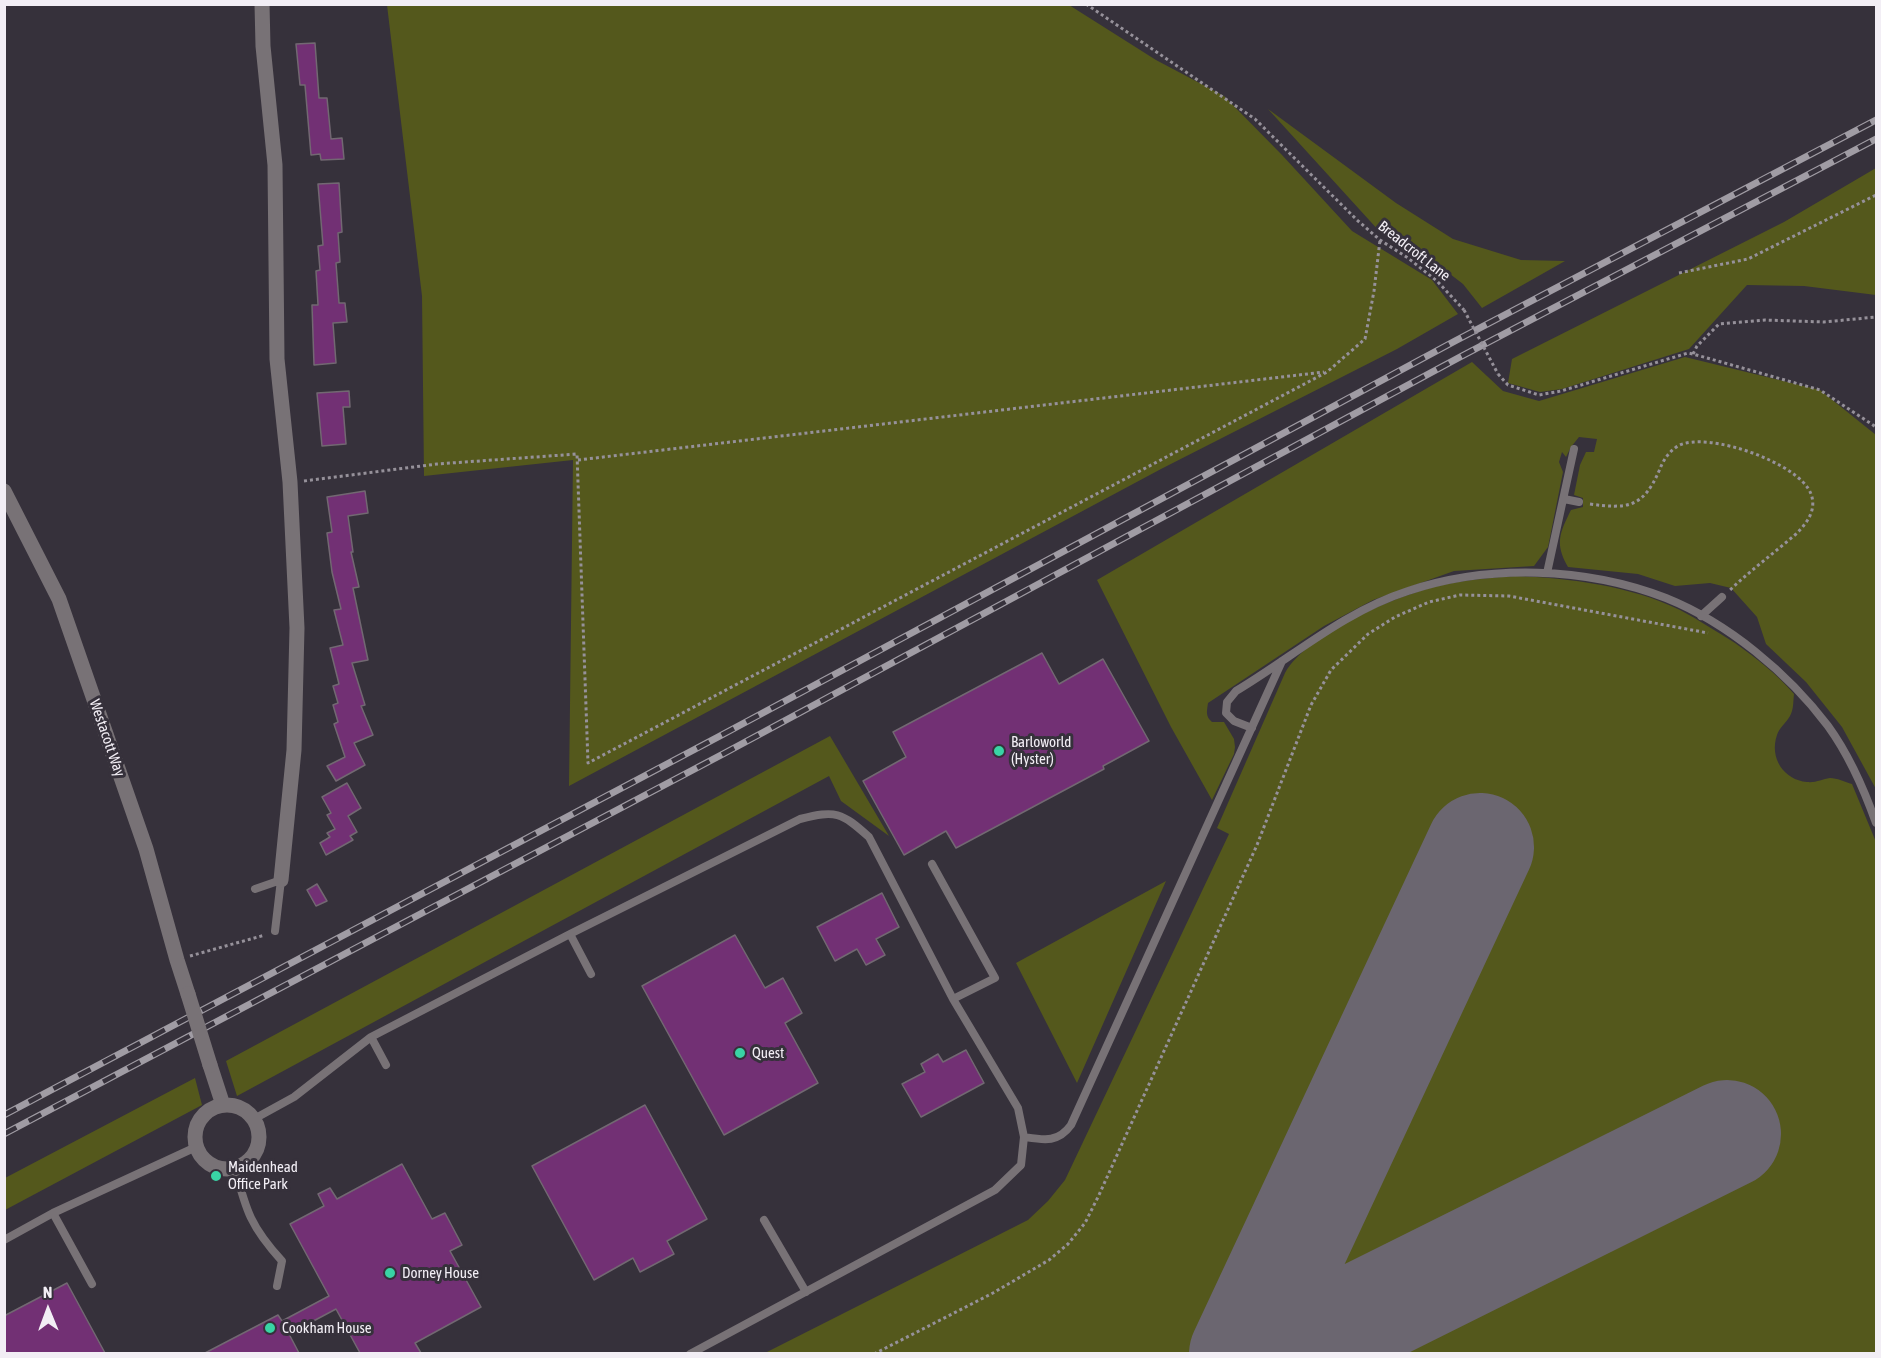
<!DOCTYPE html>
<html>
<head>
<meta charset="utf-8">
<style>
	body { margin:0 }
	#map { position:relative; width:1881px; height:1358px; overflow:hidden; background:#36313b; font-family:"Asap Condensed",sans-serif }
	canvas { display:block }
	.frame { position:absolute; inset:0; border:6px solid #f2eef5; pointer-events:none }
	.north { position:absolute; left:18px; top:1280px; width:60px; height:60px; -webkit-text-stroke:4px #36313b; paint-order:stroke; rotate:359deg; font-size:16px; font-weight:700; line-height:24px; text-align:center; color:#f2eef5 }
	.north::after { content:''; display:block; margin:auto; width:21px; height:27px; background:#f2eef5; clip-path:polygon(50% 0,100% 100%,50% 72%,0 100%) }
</style>
</head>
<body>
<div id="map">
<canvas width="1881" height="1358"></canvas>
<div class="frame"></div>
<div class="north">N</div>
</div>
<script>
const context = document.querySelector('canvas').getContext('2d');
context.lineJoin = 'round';
function fillPath(path, color) { context.fillStyle = color; context.fill(path, 'evenodd'); }
function strokePath(path, color, width, dash) { context.strokeStyle = color; context.lineWidth = width; context.lineCap = dash ? 'butt' : 'round'; context.setLineDash(dash || []); context.stroke(path); }
function write(font, color, halo, rows, align = 'center') {
  context.font = font + ' "Asap Condensed",sans-serif'; context.lineWidth = 6; context.setLineDash([]); context.textBaseline = 'middle'; context.strokeStyle = halo; context.fillStyle = color; for (const [text, x, y, turn = 0] of rows) {
    context.save(); context.translate(x, y); context.rotate((+turn || 0) * Math.PI / 180); context.textAlign = isNaN(turn) ? turn : align; if (halo) context.strokeText(text, 0, 0); context.fillText(text, 0, 0); context.restore();
  }
}
const green = new Path2D(`
	M387,5h682l87,55 68,36 58,59 70,76 80,49 26,34 -61,35 -236,120 -592,317 4,-326 -149,16 -2,-180z
	M1268,109l128,94 57,36 68,21 44,1 -83,47 -19,-24 -39,-30 -44,-22z
	M1876,168v127l-72,-9 -57,-1 -58,64 -127,40 -22,3 -32,-9 4,-24 272,-137z
	M1685,357l135,33 56,45v354l-34,-62 -36,-45 -40,-38 -9,-27 -26,-29 -21,-5 -35,3 -37,-12 -70,-7c-13,-23 -9,-33 3,-57l12,-3v-9l-9,-3 6,-30 6,-13h8l3,-13 -18,-2 -8,10 -5,10 -4,-5 -3,10 4,10 -15,75 -14,19 -80,5 -81,29 -49,26 -116,77c-1,8 -3,13 4,19h12l10,17 1,8 -1,7 -22,46 -41,-73 -74,-147 375,-218 31,29 36,10z
	M1515,576c55,2 116,10 165,34 19,10 37,22 55,33 21,15 42,31 59,51 -1,7 0,15 -4,22 -4,7 -11,12 -13,19 -8,23 7,45 30,47 9,1 15,-3 23,-4 7,0 15,4 22,6l24,58v511l-1113,1 265,-134 20,-19 17,-21 164,-346 -12,-6 68,-155c23,-40 108,-76 153,-87 25,-6 51,-8 77,-10z
	M830,736l59,100 -48,-35 -12,-25 -592,320 -11,-35z
	M1166,881l-89,202 -61,-120z
	M195,1078l7,27 -197,105v-32z`);
const runway = new Path2D(`
	M1243,1354l237,-507
	M1285,1354l442,-220`);
const building = new Path2D(`
	M315,43l4,55h8l4,41 11,-1 2,21 -23,1 -1,-6 -9,1 -6,-70h-5l-4,-41z
	M339,183l3,49 -4,1 2,29 -4,1 3,40h6l2,19 -14,1 3,40 -22,2 -2,-60h6l-2,-34 4,-1 -2,-24 5,-1 -5,-61z
	M349,391l1,16h-7l3,37 -24,2 -5,-53z
	M365,491l3,22 -20,3 5,36h-2l8,35 -6,1 15,72 -16,3 13,42 -4,1 12,29 -19,8 11,22 -29,16 -9,-15 18,-9 -11,-33 4,-2 -5,-17 5,-2 -5,-17 6,-2 -9,-36 13,-3 -9,-35 7,-1 -9,-37 -5,-39 5,-1 -5,-35z
	M1042,653l17,31 44,-25 46,82 -46,25 1,3 -148,79 -10,-17 -42,24 -41,-74 43,-24 -13,-25z
	M347,783l14,25 -13,8 9,16 -7,4 3,4 -27,15 -6,-12 10,-6 -3,-4 8,-4 -8,-14 4,-2 -9,-16z
	M317,884l10,17 -11,5 -9,-16z
	M882,893l17,34 -23,12 9,16 -19,10 -9,-16 -22,12 -18,-34z
	M735,935l30,53 18,-10 19,35 -17,10 33,60 -94,52 -82,-149z
	M966,1050l18,33 -63,34 -19,-33 23,-12 -4,-8 17,-10 5,8z
	M645,1105l62,114 -40,22 7,13 -34,18 -7,-14 -39,22 -62,-114z
	M402,1164l30,55 13,-6 17,32 -12,6 31,56 -66,36 6,10h-61l-24,-44 -47,25 10,19h-94l73,-38 4,6 47,-25 -39,-72 34,-18 -6,-12 12,-6 7,11z
	M67,1283l38,70h-101v-37z`);
const path = new Path2D(`
	M1086,4l169,115 102,101 23,20 28,18 29,23 27,29
	M1679,273l69,-14 128,-64
	M1693,354l4,-8 22,-22 46,-4 59,2 52,-5
	M1498,374l10,11 31,10 22,-4 127,-38 5,1 127,36 56,37
	M578,460l746,-88
	M304,481l133,-17 140,-10 11,309 739,-391 38,-33 9,-48 6,-51
	M1590,504c37,5 53,4 69,-33 4,-10 9,-19 19,-25 28,-16 122,17 133,48 6,16 -4,29 -15,40 -22,19 -45,36 -66,56
	M190,956l75,-21
	M874,1354l119,-61 56,-33 19,-16 17,-21 14,-28 158,-350 54,-140 20,-35 37,-36 27,-17 34,-15 31,-7 49,1 199,37`);
const service = new Path2D(`
	M1564,499l15,3
	M1547,573l27,-124
	M1701,616l21,-19
	M1252,728l-18,-7 -8,-8 1,-11 9,-11c57,-34 107,-79 172,-100 81,-27 178,-24 258,7 62,25 122,75 162,128 21,29 36,63 48,97
	M932,864l63,114 -42,21
	M255,889l26,-9 -6,51
	M570,934l21,40
	M371,1037l15,28
	M254,1119l40,-22 77,-60 199,-103 230,-115c36,-9 41,-7 69,18l84,162 65,109 6,29 -3,28 -26,25 -305,164
	M1024,1137c20,3 34,6 47,-12l211,-464
	M235,1168c11,43 16,59 47,93l-5,25
	M53,1213l39,71
	M764,1220l42,72
	M4,1240l49,-27 143,-66`);
const minor = new Path2D(`
	M262,4l1,42 12,119 2,194 13,123 7,146 -3,122 -13,130
	M4,491l55,108 87,250 31,111 11,34
	M210,1065l13,40
	M195 1137a32 32 0 1 1 64 0a32 32 0 1 1-64 0Z`);
const rail = new Path2D(`
	M4,1115l714,-378 737,-396 421,-221
	M4,1134l719,-380 737,-397 416,-218`);
const pathBridge = new Path2D(`
	M1464,310l34,64`);
const minorBridge = new Path2D(`
	M188,994l22,71`);
const markers = [
	[999,751,6,"#39d4a5"],
	[740,1053,6,"#39d4a5"],
	[216,1176,6,"#39d4a5"],
	[390,1273,6,"#39d4a5"],
	[270,1328,6,"#39d4a5"]
];
const streetNames = [
	["Breadcroft Lane",1414,251,38],
	["Westacott Way",107,738,71]
];
const poiNames = [
	["Barloworld",1011,742],
	["(Hyster)",1011,759],
	["Quest",752,1053],
	["Maidenhead",228,1167],
	["Office Park",228,1184],
	["Dorney House",402,1273],
	["Cookham House",282,1328]
];
fillPath(green, '#54581c');
strokePath(runway, '#6b6670', 108);
fillPath(building, '#723074');
strokePath(building, '#726872', 1.5);
strokePath(path, '#96919a', 3, [3, 3]);
strokePath(service, '#787276', 8);
strokePath(minor, '#787276', 15);
strokePath(rail, '#a09ca4', 7);
strokePath(rail, '#36313b', 4.5, [14]);
strokePath(pathBridge, '#96919a', 3, [3, 3]);
strokePath(minorBridge, '#787276', 15);
for (const [x, y, r, color] of markers) { const dot = new Path2D(); dot.arc(x, y, r, 0, 2 * Math.PI); context.fillStyle = color; context.fill(dot); strokePath(dot, '#36313b', 2); }
write('15px', '#f2eef5', '#36313b', streetNames);
write('15px', '#f2eef5', '#36313b', poiNames, 'left');
</script>
</body>
</html>
